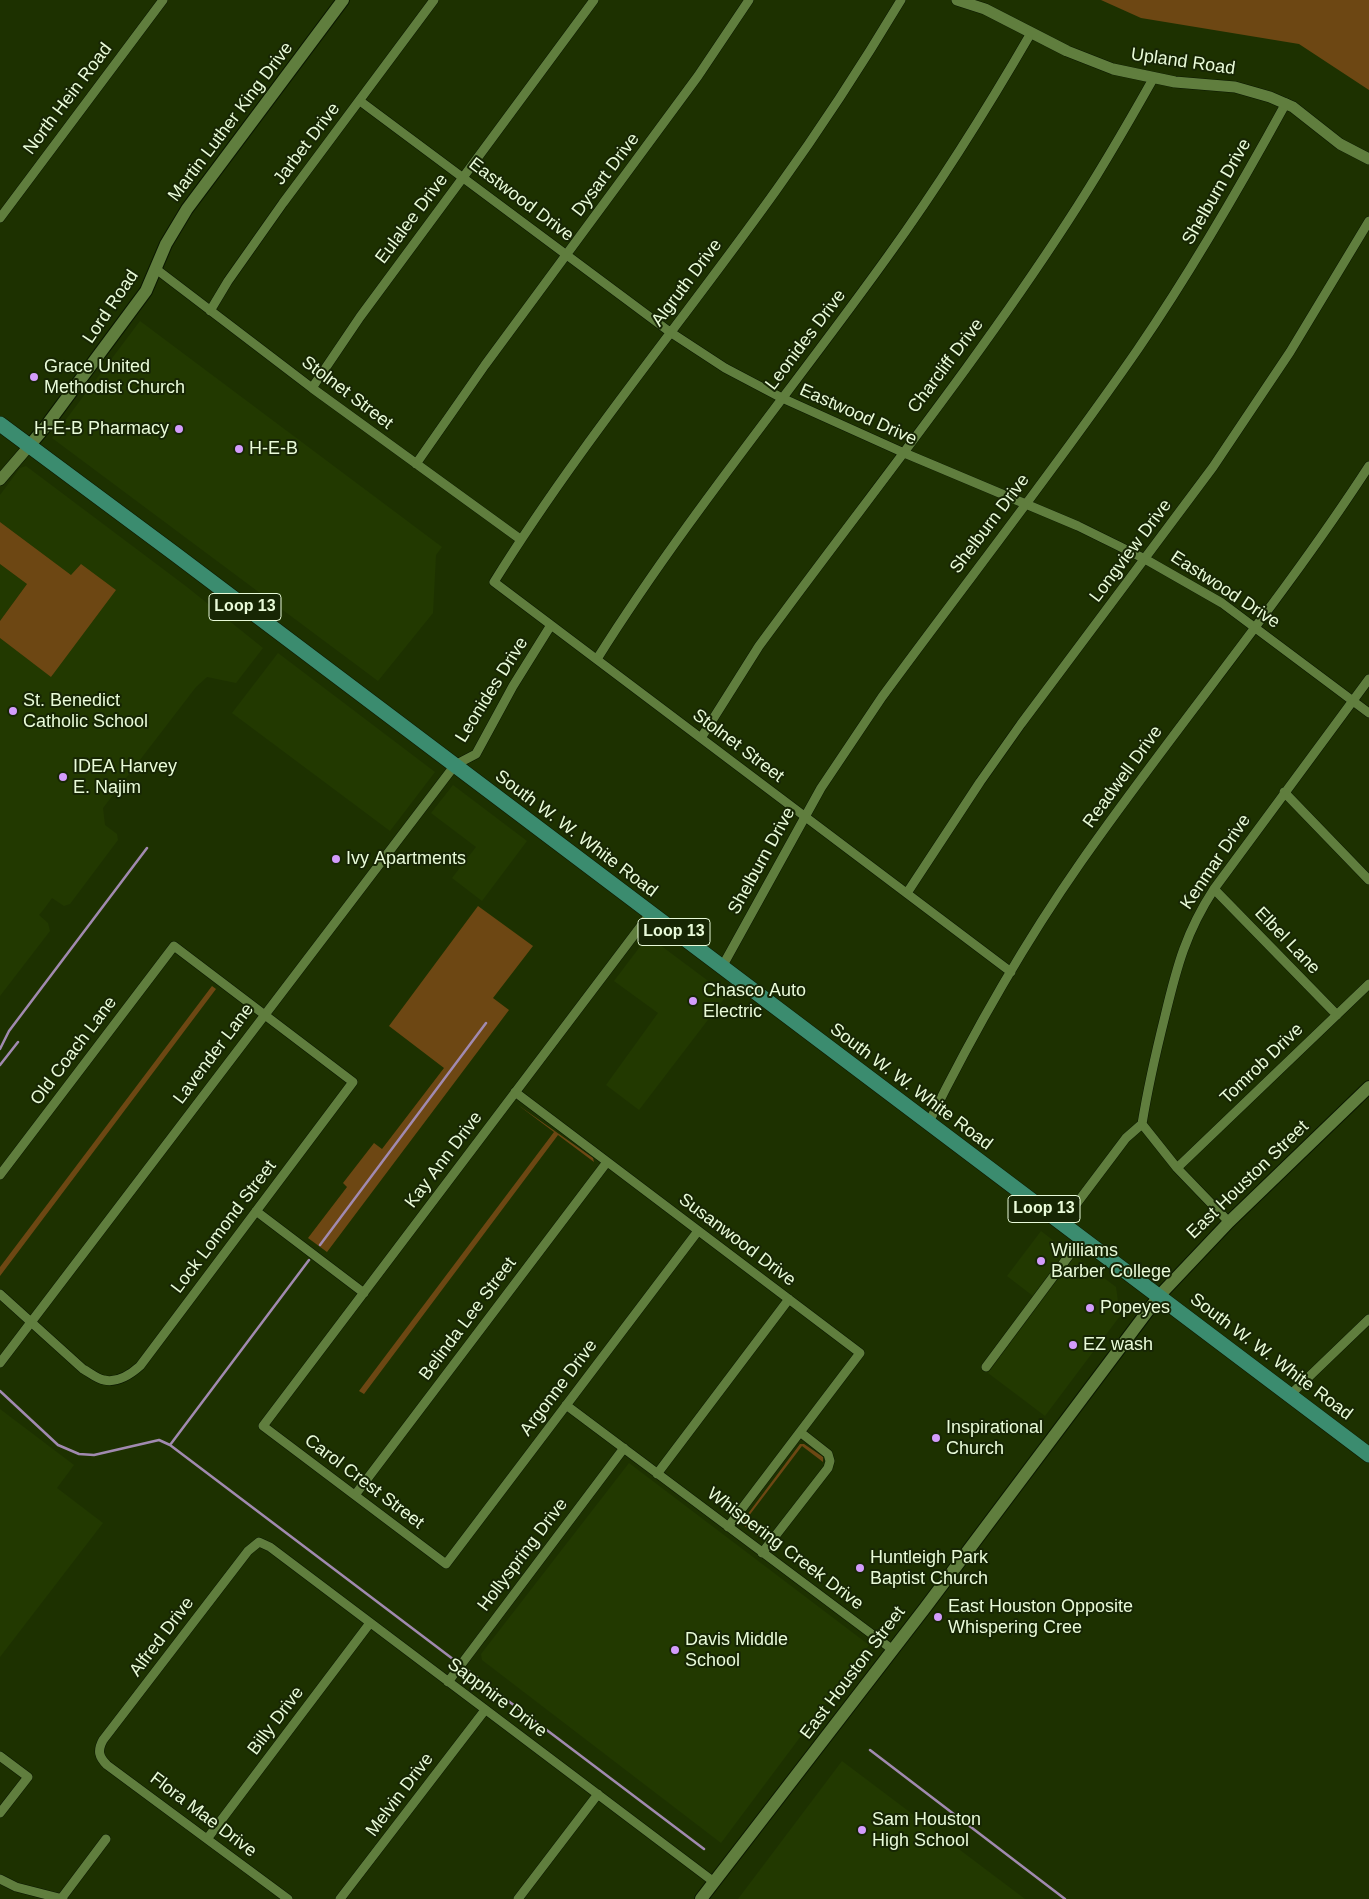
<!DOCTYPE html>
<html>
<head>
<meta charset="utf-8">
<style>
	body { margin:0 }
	canvas { display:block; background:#1d3100 }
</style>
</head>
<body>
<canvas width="1369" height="1899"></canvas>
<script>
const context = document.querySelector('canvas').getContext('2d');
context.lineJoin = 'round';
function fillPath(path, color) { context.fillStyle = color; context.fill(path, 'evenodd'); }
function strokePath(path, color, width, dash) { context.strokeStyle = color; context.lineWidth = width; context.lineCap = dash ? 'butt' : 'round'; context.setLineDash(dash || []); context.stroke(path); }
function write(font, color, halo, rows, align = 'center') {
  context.font = font + ' Helvetica,sans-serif'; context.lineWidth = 4; context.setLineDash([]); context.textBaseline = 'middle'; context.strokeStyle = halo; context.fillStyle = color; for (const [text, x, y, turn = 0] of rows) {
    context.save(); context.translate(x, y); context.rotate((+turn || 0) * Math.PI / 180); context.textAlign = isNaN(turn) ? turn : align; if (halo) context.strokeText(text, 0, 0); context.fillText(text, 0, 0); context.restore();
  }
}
const built = new Path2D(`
	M140,321l302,226 -6,8 -3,58 -55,68 -326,-243z
	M26,466l161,121 76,61 -27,35 -29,-6 -11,10 -93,121 2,17 12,9 1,6 -48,64 -6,2 -12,-8 -8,11 -5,6 9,8 2,8 -50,65v-358l52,39 28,-113 -8,12 -72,-54v-27l20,-27z
	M0,564l27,20 -27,37z
	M278,653l157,119 -45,59 -158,-118z
	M453,785l74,56 -45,60 -30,-23 24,-31 -45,-34z
	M648,936l79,59 -88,115 -33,-25 52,-72 -44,-32z
	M1041,1231l26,20 -34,45 -26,-20z
	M1075,1256l41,31 4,29 -75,100 -57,-43z
	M0,1409l74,56 -17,23 46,35 -103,134z
	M629,1463l240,182 -148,198 -239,-183 -1,-6z
	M842,1761l183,138h-287z`);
const green = new Path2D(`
	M1101,0h268v90l-70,-46 -158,-26z
	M0,522l71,53 10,-11 35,26 -65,87 -51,-39v-17l27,-37 -27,-20z
	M478,906l55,40 -40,52 16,12 -182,242 -19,-14 39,-51 -4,-4 31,-40 8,6 62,-81 -55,-42z
	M212,986l4,3 -216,287v-9z
	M518,1105l75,53 1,4 -36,-27 -194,259 -5,-3 195,-259z
	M800,1444h4l19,13v5l-21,-16 -57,75 21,17h-5l-18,-13 1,-6z`);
const stream = new Path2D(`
	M0,1049l9,-18 138,-183
	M0,1065l18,-23
	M320,1245l166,-222
	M0,1391l58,54 21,9 15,1 65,-15 11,5 534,404
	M170,1445l139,-185
	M870,1750l195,149`);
const minor = new Path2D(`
	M901,0c-39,65 -80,128 -124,189 -94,132 -198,256 -283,393l517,390
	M360,101l310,231 55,36 57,30 120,54 176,74 67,33 77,44 147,110
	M0,218l163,-218
	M156,269l156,119 208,151
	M210,311l18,-30 55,-78 151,-203
	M312,388l48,-71 234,-317
	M416,464l69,-99 213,-289 51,-76
	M597,659c88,-140 195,-269 291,-403 52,-72 99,-147 143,-223
	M701,738l58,-92 34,-46c93,-125 190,-248 275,-379 30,-46 58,-94 85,-142
	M1284,792l85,88
	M1214,889l123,126
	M907,893l73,-111 41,-58 192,-257 77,-115 79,-131
	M650,914l-387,512 183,138 252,-333
	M722,967l99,-179 61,-91c85,-116 174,-229 256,-348 54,-79 102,-162 148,-246
	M515,1092l345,261 -132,174
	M928,1124c45,-91 95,-179 153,-262 93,-133 199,-259 288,-396
	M1177,1168l192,-184
	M0,1175l174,-229 179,136 -213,284c-9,8 -23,17 -36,14 -7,-1 -15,-8 -21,-11l-83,-75
	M256,1211l108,82
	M1229,1222l-52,-54 -35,-44c6,-37 14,-72 23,-108 12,-50 21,-84 49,-127l155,-210
	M1062,1223l64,-85 16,-14
	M0,1363l455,-598 21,-11 37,-68 38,-61
	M986,1367l96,-129
	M1290,1395l79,-76
	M566,1405l327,245
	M657,1474l132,-175
	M355,1495l252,-333
	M762,1553l66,-85 2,-7 -2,-7 -28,-22
	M448,1682l176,-234
	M0,1756l28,21 -28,36
	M207,1839l163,-216
	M0,1879l16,8 47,12
	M61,1899l45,-60
	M288,1899l-181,-134c-8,-8 -10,-14 -4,-25l145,-189 11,-9 11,5 444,335
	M340,1899l145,-189
	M518,1899l80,-105`);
const tertiary = new Path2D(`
	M957,0l28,9 82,42 46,18 62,13 60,5 35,10 23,10 47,37 29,15
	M0,480l30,-35`);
const secondary = new Path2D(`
	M30,445l16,-19 100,-135 20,-47 21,-35 156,-209
	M701,1899l224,-291 234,-312 70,-74 140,-135`);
const primary = new Path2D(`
	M0,424l175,130 1194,901`);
const markers = [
	[34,377,5,"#d39cfc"],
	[179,429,5,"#d39cfc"],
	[239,449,5,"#d39cfc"],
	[13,711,5,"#d39cfc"],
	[63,777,5,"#d39cfc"],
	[336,859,5,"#d39cfc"],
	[693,1001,5,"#d39cfc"],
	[1041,1261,5,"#d39cfc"],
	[1090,1308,5,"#d39cfc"],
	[1073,1345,5,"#d39cfc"],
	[936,1438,5,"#d39cfc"],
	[860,1568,5,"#d39cfc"],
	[938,1617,5,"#d39cfc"],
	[675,1650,5,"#d39cfc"],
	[862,1830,5,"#d39cfc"]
];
const shields = [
	[245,607,72],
	[674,932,72],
	[1044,1209,72]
];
const shieldNames = [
	["Loop 13",245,607],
	["Loop 13",674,932],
	["Loop 13",1044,1209]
];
const streetNames = [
	["Upland Road",1183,62,8],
	["North Hein Road",68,99,-53],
	["Martin Luther King Drive",231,122,-53],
	["Jarbet Drive",307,144,-53],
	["Dysart Drive",606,175,-53],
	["Shelburn Drive",1217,192,-60],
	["Eastwood Drive",521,200,37],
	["Eulalee Drive",412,219,-53],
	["Algruth Drive",687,283,-53],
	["Lord Road",111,307,-56],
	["Leonides Drive",806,340,-53],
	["Charcliff Drive",946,366,-53],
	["Stolnet Street",347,393,37],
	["Eastwood Drive",858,415,24],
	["Shelburn Drive",990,524,-53],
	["Longview Drive",1131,551,-53],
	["Eastwood Drive",1225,590,33],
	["Leonides Drive",492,690,-58],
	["Stolnet Street",738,746,37],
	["Readwell Drive",1123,777,-54],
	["South W. W. White Road",576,834,37],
	["Shelburn Drive",762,861,-61],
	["Kenmar Drive",1216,862,-56],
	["Elbel Lane",1287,941,46],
	["Old Coach Lane",74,1051,-53],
	["Lavender Lane",214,1054,-53],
	["Tomrob Drive",1262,1064,-44],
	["South W. W. White Road",911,1087,37],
	["Kay Ann Drive",444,1160,-53],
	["East Houston Street",1248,1180,-44],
	["Lock Lomond Street",224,1227,-53],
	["Susanwood Drive",737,1240,37],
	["Belinda Lee Street",468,1319,-53],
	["South W. W. White Road",1271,1357,37],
	["Argonne Drive",559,1388,-53],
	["Carol Crest Street",364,1482,37],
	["Whispering Creek Drive",785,1549,37],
	["Hollyspring Drive",523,1555,-53],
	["Alfred Drive",162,1637,-53],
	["East Houston Street",853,1673,-53],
	["Sapphire Drive",497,1698,37],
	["Billy Drive",276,1721,-53],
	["Melvin Drive",400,1795,-53],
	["Flora Mae Drive",203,1815,37]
];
const poiNames = [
	["Grace United",44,367],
	["Methodist Church",44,388],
	["H-E-B Pharmacy",169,429,"right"],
	["H-E-B",249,449],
	["St. Benedict",23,701],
	["Catholic School",23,722],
	["IDEA Harvey",73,767],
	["E. Najim",73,788],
	["Ivy Apartments",346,859],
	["Chasco Auto",703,991],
	["Electric",703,1012],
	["Williams",1051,1251],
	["Barber College",1051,1272],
	["Popeyes",1100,1308],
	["EZ wash",1083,1345],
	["Inspirational",946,1428],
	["Church",946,1449],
	["Huntleigh Park",870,1558],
	["Baptist Church",870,1579],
	["East Houston Opposite",948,1607],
	["Whispering Cree",948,1628],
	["Davis Middle",685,1640],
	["School",685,1661],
	["Sam Houston",872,1820],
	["High School",872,1841]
];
fillPath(built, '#223900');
fillPath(green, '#6d4713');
strokePath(stream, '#a18ab0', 2.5);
strokePath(minor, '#0a1700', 10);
strokePath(tertiary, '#0a1700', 12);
strokePath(secondary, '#0a1700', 14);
strokePath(primary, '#0a1700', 16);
strokePath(minor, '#607e3e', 9);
strokePath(tertiary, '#607e3e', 11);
strokePath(secondary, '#607e3e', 12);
strokePath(primary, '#3b8c6f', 15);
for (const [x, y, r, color] of markers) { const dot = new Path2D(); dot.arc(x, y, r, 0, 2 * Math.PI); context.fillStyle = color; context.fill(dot); strokePath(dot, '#172604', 2); }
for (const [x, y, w] of shields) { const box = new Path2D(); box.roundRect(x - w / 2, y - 13.5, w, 27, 4); context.fillStyle = '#172604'; context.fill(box); strokePath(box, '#e9fbd9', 1); }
write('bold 16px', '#e9fbd9', null, shieldNames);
write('18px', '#e9fbd9', '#172604', streetNames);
write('18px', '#e9fbd9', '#172604', poiNames, 'left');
</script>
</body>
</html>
